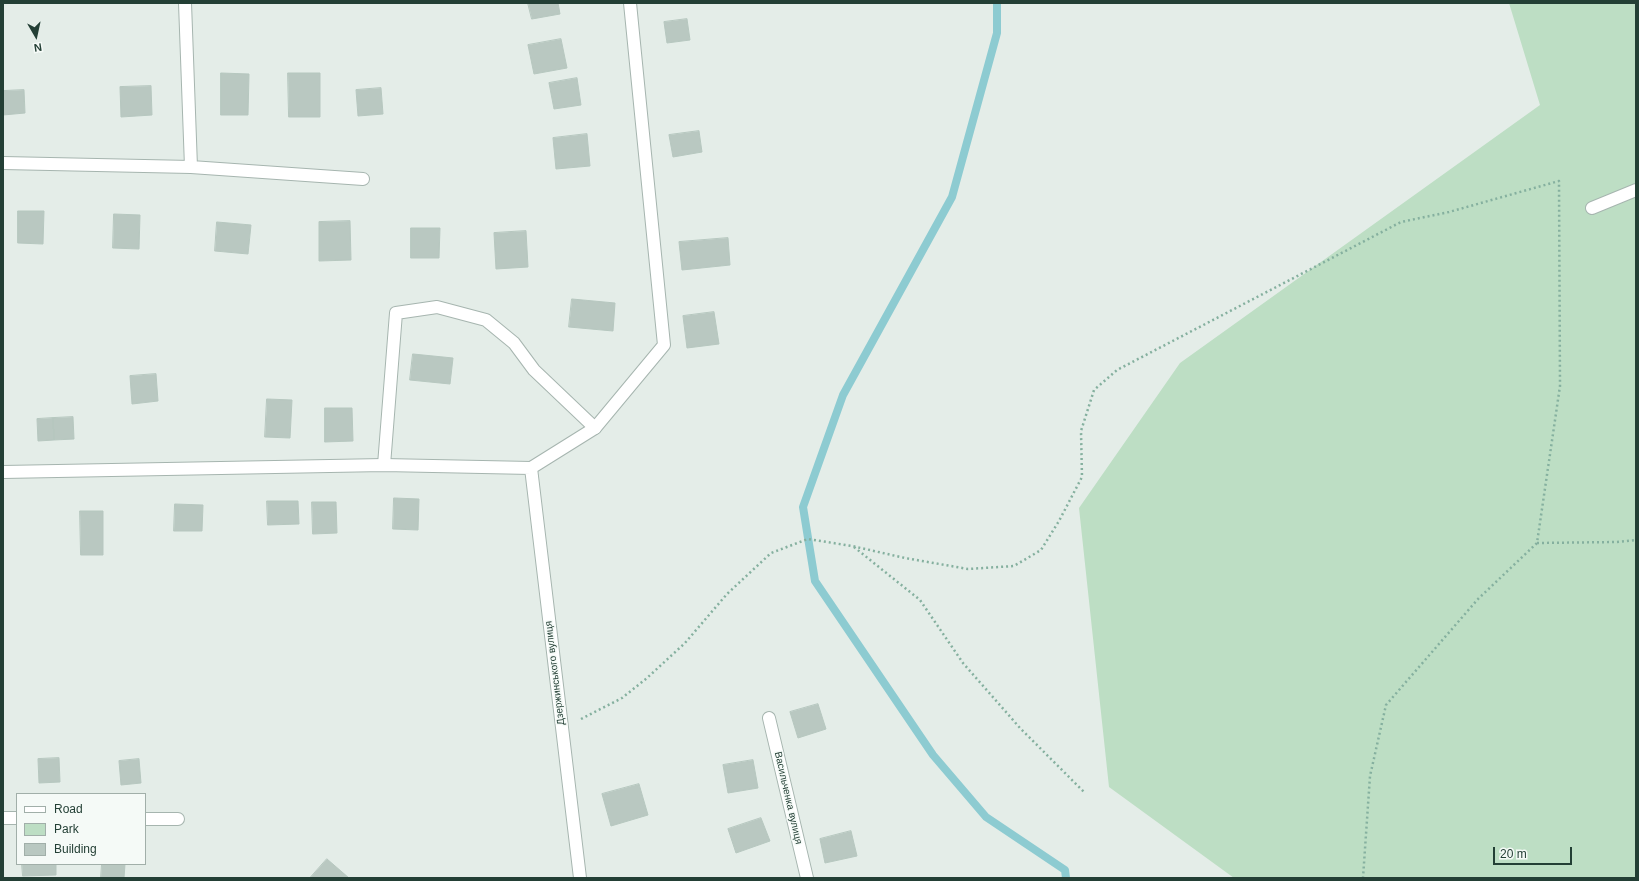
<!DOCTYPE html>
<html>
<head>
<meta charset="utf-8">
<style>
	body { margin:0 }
	#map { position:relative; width:1639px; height:881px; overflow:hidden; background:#e4ede8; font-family:Helvetica,sans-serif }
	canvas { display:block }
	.frame { position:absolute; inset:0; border:4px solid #233f35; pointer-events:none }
	.legend { position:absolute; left:16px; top:793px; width:130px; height:72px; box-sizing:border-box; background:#f5faf7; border:1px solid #a1afa9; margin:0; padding:5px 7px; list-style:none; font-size:12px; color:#233f35 }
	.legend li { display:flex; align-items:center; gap:8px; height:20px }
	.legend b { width:20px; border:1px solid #a1afa9 }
	.north { position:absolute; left:16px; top:16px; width:40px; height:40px; -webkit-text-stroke:3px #f5faf7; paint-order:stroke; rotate:171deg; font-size:11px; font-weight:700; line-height:16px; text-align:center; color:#233f35 }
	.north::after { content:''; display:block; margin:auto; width:14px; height:18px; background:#233f35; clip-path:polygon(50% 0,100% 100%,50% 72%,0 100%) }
	.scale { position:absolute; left:1493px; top:847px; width:79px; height:18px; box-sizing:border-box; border:2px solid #233f35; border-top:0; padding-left:5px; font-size:12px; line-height:14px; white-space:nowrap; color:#233f35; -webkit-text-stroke:3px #f5faf7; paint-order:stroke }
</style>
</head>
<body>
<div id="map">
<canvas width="1639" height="881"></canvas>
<div class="frame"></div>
<ul class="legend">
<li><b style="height:5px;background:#fff"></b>Road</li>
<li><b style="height:11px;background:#bddec4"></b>Park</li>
<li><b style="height:11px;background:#b9c8c1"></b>Building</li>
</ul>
<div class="north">N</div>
<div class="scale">20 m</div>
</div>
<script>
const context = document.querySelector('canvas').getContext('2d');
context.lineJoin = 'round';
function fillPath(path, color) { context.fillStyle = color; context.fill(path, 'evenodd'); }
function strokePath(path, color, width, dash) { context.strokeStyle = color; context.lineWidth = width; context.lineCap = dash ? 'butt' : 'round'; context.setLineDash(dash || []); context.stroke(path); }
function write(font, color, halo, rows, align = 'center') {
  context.font = font + ' Helvetica,sans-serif'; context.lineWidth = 3; context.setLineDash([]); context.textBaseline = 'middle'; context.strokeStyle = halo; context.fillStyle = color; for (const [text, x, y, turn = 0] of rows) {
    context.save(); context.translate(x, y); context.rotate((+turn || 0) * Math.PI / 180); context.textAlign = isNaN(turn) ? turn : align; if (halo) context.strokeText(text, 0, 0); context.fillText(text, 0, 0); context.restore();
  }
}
const green = new Path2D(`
	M1509,3h127v875h-402l-125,-91 -30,-279 101,-145 360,-258z`);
const stream = new Path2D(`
	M997,3v30l-45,164 -109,198 -40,112 12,74 118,174 53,62 79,53 1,8`);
const building = new Path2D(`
	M528,3h30l2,11 -28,5z
	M687,19l3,21 -23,3 -3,-21z
	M561,39l6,29 -33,6 -6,-29z
	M221,73l28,1 -1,41h-27z
	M288,73h32v44h-31z
	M577,78l4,27 -27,4 -5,-26z
	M151,86l1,29 -31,2 -1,-30z
	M381,88l2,26 -25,2 -2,-26z
	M24,90l1,23 -22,2v-24z
	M699,131l3,21 -29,5 -4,-22z
	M587,134l3,32 -34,3 -3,-31z
	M18,211h26l-1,33 -25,-1z
	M114,214l26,1 -1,34 -26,-1z
	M350,221l1,39 -32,1v-39z
	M217,222l34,3 -3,29 -33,-3z
	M411,228h29l-1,30h-28z
	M526,231l2,36 -32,2 -2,-36z
	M728,238l2,27 -48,5 -3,-28z
	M572,299l43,4 -2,28 -44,-4z
	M714,312l5,32 -32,4 -4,-32z
	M413,354l40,4 -3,26 -40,-4z
	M156,374l2,27 -26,3 -2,-28z
	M267,399l25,1 -2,38 -25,-1z
	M325,408h27l1,33 -28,1z
	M73,417l1,22 -20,1 -1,-22z
	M53,418l1,22 -16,1 -1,-22z
	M394,498l25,1 -1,31 -25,-1z
	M267,501h31l1,23 -31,1z
	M312,502h24l1,31 -24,1z
	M175,504l28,1 -1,26h-28z
	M80,511h23v44h-22z
	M818,704l8,25 -28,9 -8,-26z
	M59,758l1,24 -21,1 -1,-24z
	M139,759l2,24 -20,2 -2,-24z
	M753,760l5,28 -30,5 -5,-28z
	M639,784l9,31 -37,11 -9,-32z
	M761,818l9,23 -34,12 -8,-24z
	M851,831l6,25 -32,7 -5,-24z
	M327,859l22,19h-39z
	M22,864h34v11l-33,1z
	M102,864h23l-1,14h-23z`);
const path = new Path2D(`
	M1537,543l80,-1 19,-2
	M854,547l66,53 43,63 57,65 64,64
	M581,719l41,-21 25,-20 38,-35 42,-49 44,-41 37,-14 44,7 53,12 63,11 46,-3 27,-16 18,-29 23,-44 -1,-46 13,-41 23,-20 284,-148 48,-10 110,-31 1,205 -23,157 -59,56 -92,106 -16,71 -7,102`);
const lane = new Path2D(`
	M384,465l12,-152 41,-6 49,13 28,23 20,27 61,58`);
const street = new Path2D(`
	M185,3l6,164
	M3,163l188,4 172,12
	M1592,208l44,-18
	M531,468l49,410
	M3,472l381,-7 147,3 64,-40 69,-83 -34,-342
	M769,718l38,160
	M3,818h14
	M145,819h33`);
const streetNames = [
	["Дзержинського вулиця",555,673,-97],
	["Васильченка вулиця",788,798,77]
];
fillPath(green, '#bddec4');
strokePath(stream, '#8dcbd1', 8);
fillPath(building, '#b9c8c1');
strokePath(building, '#b6c7bf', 1);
strokePath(lane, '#a6b5af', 14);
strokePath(street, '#a6b5af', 14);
strokePath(path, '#85b09f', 2.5, [2, 3]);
strokePath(lane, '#fff', 12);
strokePath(street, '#fff', 12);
write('10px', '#233f35', '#f5faf7', streetNames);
</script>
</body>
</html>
